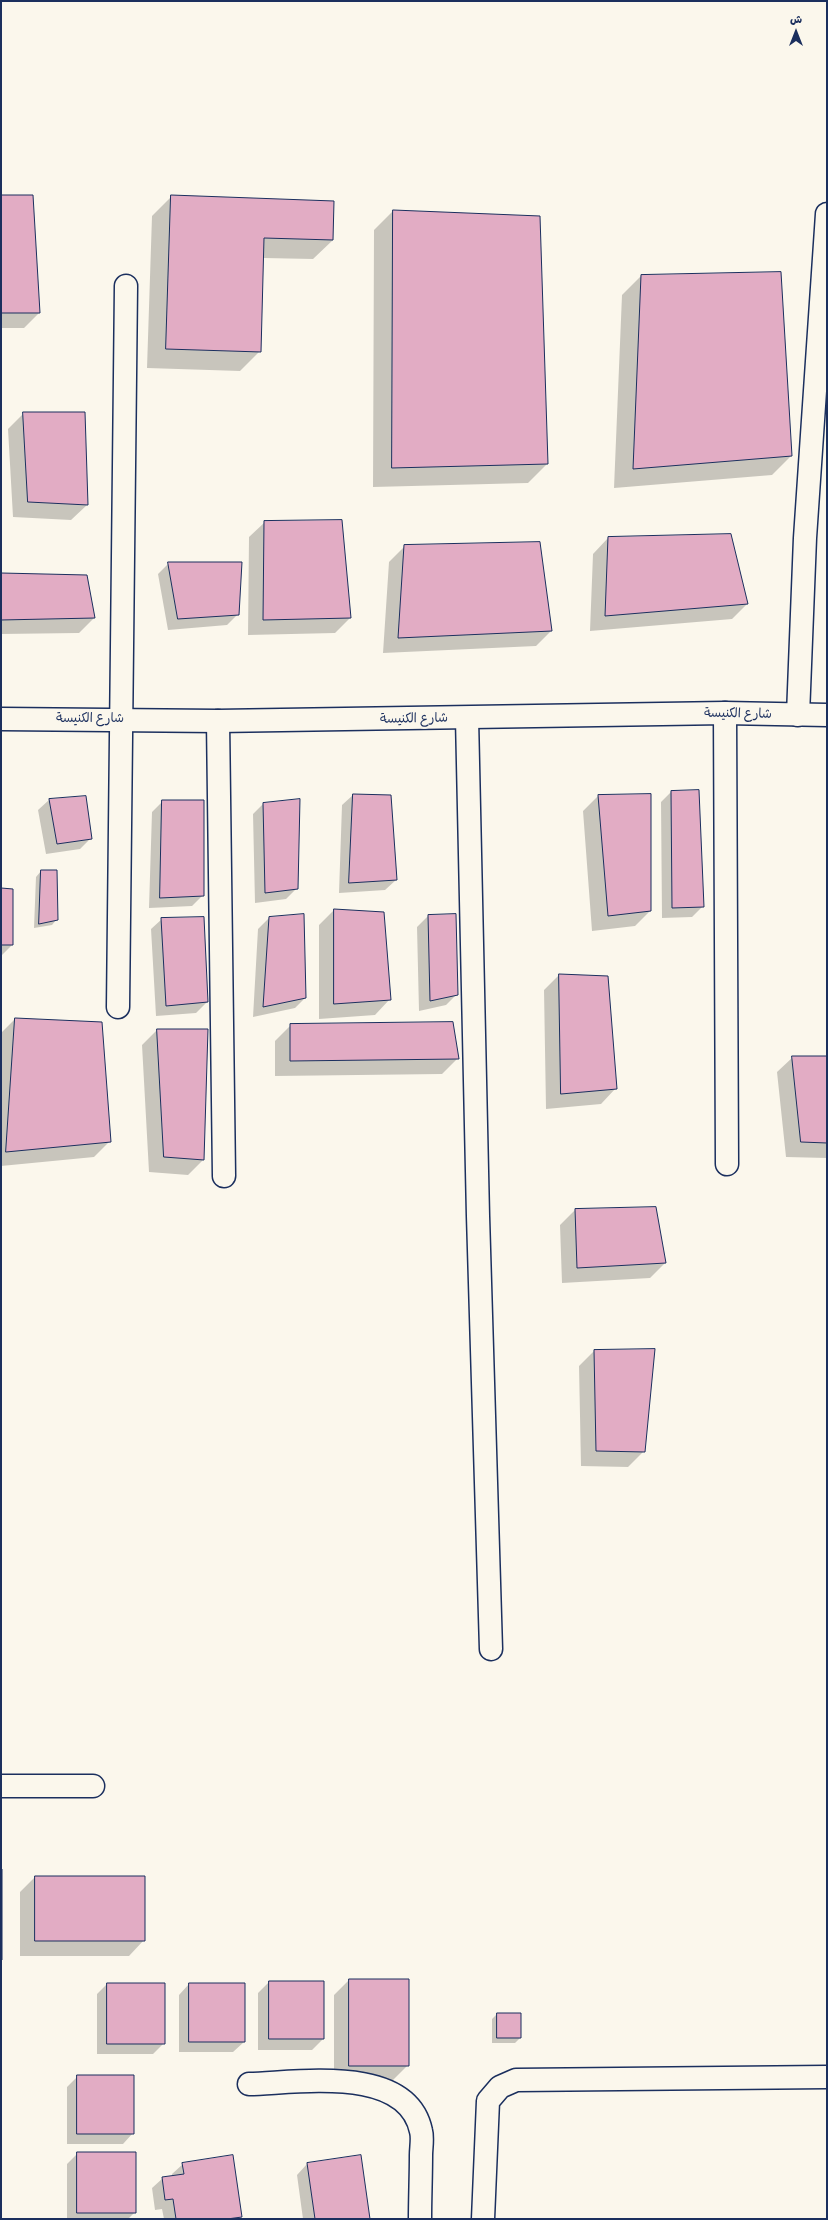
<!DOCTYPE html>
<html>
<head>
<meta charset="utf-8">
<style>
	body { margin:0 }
	#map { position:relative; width:828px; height:2220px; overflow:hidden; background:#fbf7ec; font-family:Itim,"Playpen Sans Arabic",sans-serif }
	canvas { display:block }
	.frame { position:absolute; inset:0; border:2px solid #1b2f5e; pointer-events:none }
	.north { position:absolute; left:776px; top:12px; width:40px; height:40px; -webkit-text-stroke:3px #fbf7ec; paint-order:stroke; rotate:0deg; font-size:11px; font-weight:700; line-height:16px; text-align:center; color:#1b2f5e }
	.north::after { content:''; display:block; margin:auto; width:14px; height:18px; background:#1b2f5e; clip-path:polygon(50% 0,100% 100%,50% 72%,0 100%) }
</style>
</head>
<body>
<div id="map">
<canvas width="828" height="2220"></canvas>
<div class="frame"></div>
<div class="north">ش</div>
</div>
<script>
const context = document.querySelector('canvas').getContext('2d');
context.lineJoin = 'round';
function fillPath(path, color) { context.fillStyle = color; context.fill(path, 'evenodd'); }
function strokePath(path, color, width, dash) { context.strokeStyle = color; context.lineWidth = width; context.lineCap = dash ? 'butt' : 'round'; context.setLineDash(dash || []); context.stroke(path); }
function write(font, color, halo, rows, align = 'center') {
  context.font = font + ' Itim,"Playpen Sans Arabic",sans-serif'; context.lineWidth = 4; context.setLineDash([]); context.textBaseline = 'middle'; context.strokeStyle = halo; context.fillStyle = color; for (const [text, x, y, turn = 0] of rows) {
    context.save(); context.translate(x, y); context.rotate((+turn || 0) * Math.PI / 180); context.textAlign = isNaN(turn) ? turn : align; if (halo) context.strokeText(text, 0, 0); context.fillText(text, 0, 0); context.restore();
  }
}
const shadow = new Path2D(`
	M1,196l38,117 -15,15h-23z
	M172,196l161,44 -20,19 -50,-1 -3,93 -20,20 -93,-3 5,-152z
	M393,211l146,6 8,247 -19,19 -155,4 1,-257z
	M641,276l150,180 -19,19 -158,13 8,-193z
	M24,413l63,92 -16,15 -58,-3 -5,-88z
	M265,522l85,96 -15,15 -87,2 1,-98z
	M730,535l17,69 -15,15 -142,12 3,-77 15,-16z
	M405,546l146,85 -15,15 -153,7 6,-91z
	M169,563l69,51 -11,11 -59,5 -10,-56z
	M1,574l93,44 -15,15 -78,1z
	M671,792l32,114 -11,11 -30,1 -1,-116z
	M353,795l37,1 6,84 -11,10 -46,3 3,-88z
	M650,795v116l-15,15 -43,5 -9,-120 15,-15z
	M85,797l6,41 -11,11 -34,5 -8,-44 11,-10z
	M163,801l40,94 -11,11 -43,2 3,-96z
	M263,804l34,84 -11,11 -31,4 -2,-89z
	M41,871l16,48 -5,6 -18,3 2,-51z
	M1,889l11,1v55l-11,11z
	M334,910l56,89 -15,16 -56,4v-94z
	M428,916l29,78 -11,11 -27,6 -2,-84z
	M269,918l36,80 -10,10 -42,9 5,-88z
	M162,919l45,83 -11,11 -40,3 -5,-87z
	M559,975l49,2 8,111 -15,16 -55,5 -2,-119z
	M15,1019l95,122 -16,16 -93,9v-133z
	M291,1025l166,34 -15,15 -167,2v-35z
	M157,1030l46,130 -15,15 -39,-3 -7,-127z
	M793,1057h34v101l-41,-1 -9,-85z
	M655,1208l10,55 -15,15 -88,5 -2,-58 15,-15z
	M594,1351l50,100 -16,16 -47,-1 -2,-100z
	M35,1877h109v63l-15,16h-109v-64z
	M349,1980l59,85 -16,16h-58v-86z
	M269,1982h54v57l-11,11h-54v-57z
	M107,1984l57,59 -11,11h-56v-60z
	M189,1984l55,58 -11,10h-54v-57z
	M497,2014h23v24l-5,5h-23v-24z
	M78,2076l55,57 -10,11h-56v-57z
	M78,2153l57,59 -7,7h-61v-55z
	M183,2164l58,53 -2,2h-75l-2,-10 -7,1 -3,-22 11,-10 9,-1v-3z
	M307,2164l62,55h-66l-6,-44z`);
const building = new Path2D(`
	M1,195h32l7,118h-39z
	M171,195l163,6 -1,39 -69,-2 -3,114 -95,-3z
	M393,210l147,6 8,248 -156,4z
	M781,272l11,184 -159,13 8,-194z
	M23,412h62l3,93 -60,-3z
	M342,520l9,98 -88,2 1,-99z
	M731,534l17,70 -143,12 3,-79z
	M540,542l12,89 -154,7 6,-93z
	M168,562h74l-3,53 -61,4z
	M1,573l86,2 8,43 -94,2z
	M699,790l5,117 -32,1 -1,-117z
	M353,794l38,1 6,85 -48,3z
	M651,794v117l-43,5 -10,-121z
	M86,796l6,43 -35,5 -8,-45z
	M300,799l-2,90 -33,4 -2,-90z
	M162,800h42v96l-44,2z
	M41,870h16l1,50 -19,4z
	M1,888l12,1v56h-12z
	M334,909l50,3 7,88 -57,4z
	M304,914l2,84 -43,9 6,-90z
	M456,914l2,81 -28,6 -2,-86z
	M204,917l4,85 -42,4 -5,-88z
	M559,974l49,2 9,113 -56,5z
	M15,1018l87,4 9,120 -105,10z
	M453,1022l6,37 -169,2v-37z
	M157,1029h51l-4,131 -40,-3z
	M792,1056h35v87l-26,-1z
	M656,1207l10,56 -89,5 -2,-59z
	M655,1349l-10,103 -49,-1 -2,-101z
	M1,1869h1v91h-1z
	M35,1876h110v65h-110z
	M349,1979h60v87h-60z
	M269,1981h55v58h-55z
	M107,1983h58v61h-58z
	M189,1983h56v59h-56z
	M497,2013h24v25h-24z
	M77,2075h57v59h-57z
	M77,2152h59v61h-59z
	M233,2155l9,62 -15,2h-51l-3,-20 -8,1 -3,-23 22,-3 -2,-11z
	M361,2155l9,64h-55l-8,-56z`);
const minor = new Path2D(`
	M725,713l2,451
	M798,715l7,-177 22,-324
	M467,718l11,498 13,433
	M218,721l6,455
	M118,1007l8,-721
	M1,1786h92
	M249,2084c49,-1 158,-20 172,47 2,7 0,17 0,24 0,21 -1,43 -1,64
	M483,2219l5,-118 12,-14 16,-7 311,-3`);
const major = new Path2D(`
	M1,719l217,2 507,-8 102,2`);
const streetNames = [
	["شارع الكنيسة",738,714,1],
	["شارع الكنيسة",90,719],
	["شارع الكنيسة",414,719,-1]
];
fillPath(shadow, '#0003');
fillPath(building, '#e2acc4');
strokePath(building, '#1b2f5e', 1);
strokePath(minor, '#1b2f5e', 25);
strokePath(major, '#1b2f5e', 25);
strokePath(minor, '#fbf7ec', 22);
strokePath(major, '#fbf7ec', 22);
write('13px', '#1b2f5e', '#fbf7ec', streetNames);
</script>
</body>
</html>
